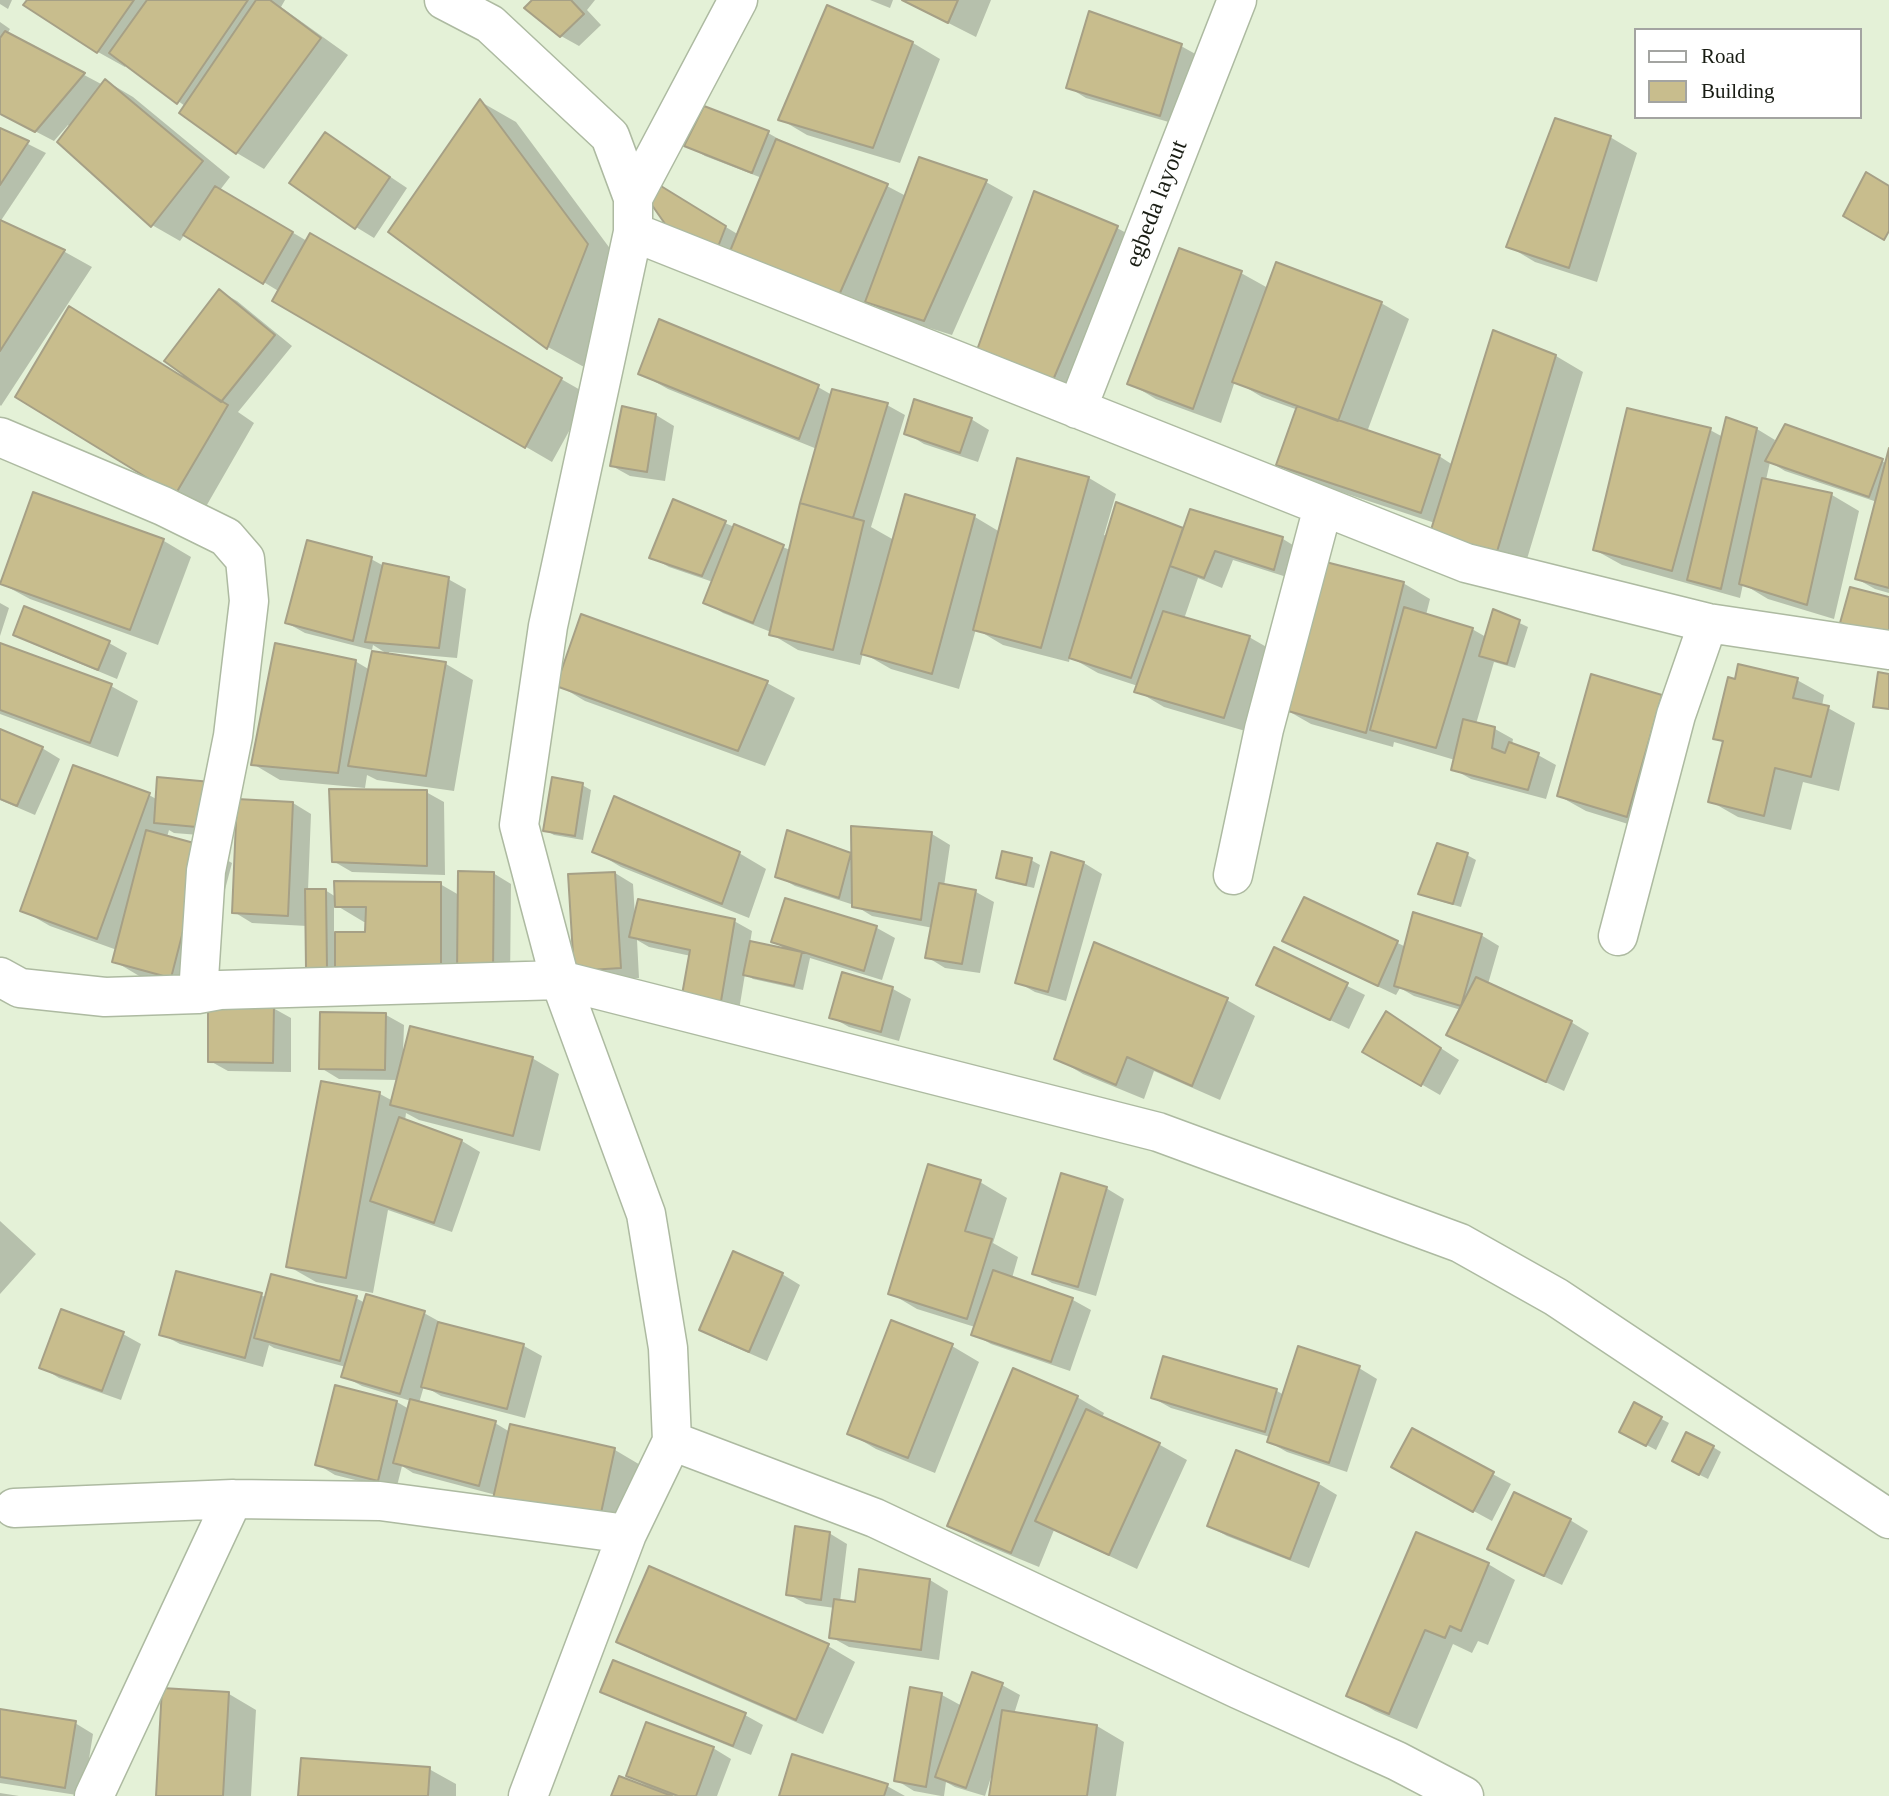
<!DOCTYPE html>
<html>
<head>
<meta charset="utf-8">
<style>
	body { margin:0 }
	#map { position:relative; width:1889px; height:1796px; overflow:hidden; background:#e4f1d7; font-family:Georgia,serif }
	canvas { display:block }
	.legend { position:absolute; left:1634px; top:28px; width:228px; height:91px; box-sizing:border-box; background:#fff; border:2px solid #a3a4a1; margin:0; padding:9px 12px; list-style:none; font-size:21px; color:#181c13 }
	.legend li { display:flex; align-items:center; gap:14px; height:35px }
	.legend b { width:35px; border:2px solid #a3a4a1 }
</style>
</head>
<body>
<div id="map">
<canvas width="1889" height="1796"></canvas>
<ul class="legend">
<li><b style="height:9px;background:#fff"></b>Road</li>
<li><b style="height:19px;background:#c8bd8d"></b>Building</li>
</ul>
</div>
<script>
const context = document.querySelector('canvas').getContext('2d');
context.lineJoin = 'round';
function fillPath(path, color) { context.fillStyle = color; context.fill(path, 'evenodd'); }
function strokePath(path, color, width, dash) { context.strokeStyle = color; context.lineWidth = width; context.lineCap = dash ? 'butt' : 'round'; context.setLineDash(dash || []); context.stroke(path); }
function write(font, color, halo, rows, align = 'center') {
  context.font = font + ' Georgia,serif'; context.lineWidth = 7; context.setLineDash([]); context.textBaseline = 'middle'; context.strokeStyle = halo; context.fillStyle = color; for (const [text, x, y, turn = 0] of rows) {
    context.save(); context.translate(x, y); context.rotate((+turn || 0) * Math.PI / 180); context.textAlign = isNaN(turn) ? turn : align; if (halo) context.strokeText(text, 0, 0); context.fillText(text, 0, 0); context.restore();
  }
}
const shadow = new Path2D(`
	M0,0h12l-4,9 -8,-5z
	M29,0h256l-4,7 67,48 -84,114 -27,-16 -56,-41 4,-6 -58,-42 -2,3 -27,-15z
	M534,0h61l-8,10 14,15 -22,21 -18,-10z
	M870,0h23l-3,8z
	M903,0h88l-15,37z
	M828,7l85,36 27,16 -40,104 -93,-28 -27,-16z
	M0,22l10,7 -3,5 96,51 3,-4 27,16 97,80 -10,13 87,51 3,-6 279,160 -37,67 -277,-161 5,-9 -95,-58 -5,7 -28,-16 -93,-83 12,-15 -3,-2 -14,16 -54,-28z
	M1181,46l18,10 -20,69 -93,-27 -18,-11z
	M481,102l35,20 107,144 -39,101 -36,-20 -158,-115z
	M0,130l46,23 -46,69 65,30 27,15 -91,139 -1,-1z
	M768,133l18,10v1l101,42 19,10 80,-14 27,15 -61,138 -58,-18 -24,-14 -6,13 -174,-75 -15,-45 64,39 23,-57 -57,-22 -18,-11z
	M1610,137l27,16 -40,129 -62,-20 -27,-16z
	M343,145l64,43 -33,50 -18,-11z
	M1035,193l82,35 28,15 -69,163 -75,-27z
	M1241,273l27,15 113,15 28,16 -42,113 72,24 14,9 103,-109 27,16 -59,197 -89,-46 -130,-43 -27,-15 20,-55 -36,-13 -27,-16 -14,42 -65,-24 -27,-16z
	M219,291l18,10 55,45 -54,66 16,11 -50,87 -187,-113 188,-5z
	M641,374l177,13 14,8 55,10 18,10 -34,112 23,13 12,-44 69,21 25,15 89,-54 27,16 -12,41 4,1 9,-31 67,25 7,-19 92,28 18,11 -8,29 -60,-19 -11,28 -24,-10 -14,41 65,18 28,16 -25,80 -88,-26 -27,-16 1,-5 -40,-13 -28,-16 -1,5 -66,-17 -27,-16 -17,60 -68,-20 -28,-16 -3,12 -62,-15 -27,-16v-2l-48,-19 -18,-11 8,-20 -44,-15 -18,-10 23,-55 116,48 27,-101 -149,-60z
	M656,415l18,11 -9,55 -35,-5 -18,-10z
	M971,419l18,11 -11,32 -54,-18 -18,-11z
	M1757,429l18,11 -2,8 109,13 5,3 2,-9v138l-14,-4 -18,-10 20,-77 -92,-31 -15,-9 -4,18 66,15 27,16 -25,108 -66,-20 -25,-15 -3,14 -118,-33 -27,-15 115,-120 13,7z
	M34,495l130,46 27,16 -33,88 -128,-46 -28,-15z
	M371,559l13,7 64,13 18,10 -9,69 -68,-6v3l-16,-10 -1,5 -67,-17 -18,-10z
	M1403,583l27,16 -4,16 46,14 14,8 8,-26 34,16 -13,41 -21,-6 -18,62 19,5 18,10 -1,6 26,10 18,10 -10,34 -75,-20 -18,-10 2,-9 -61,-18 -1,5 -82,-23 -28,-16z
	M0,603l9,5 -9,28z
	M582,616l185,67 28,15 -30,68 -180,-65 -27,-16z
	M15,634l94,9 18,10 -10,26 -84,-35z
	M0,645l111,41 27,15 -20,56 -118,-43z
	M374,653l72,11 27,16 -19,111 -77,-11 -10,-5 -2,13 -85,-8 -27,-16 102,-103 15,9z
	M1797,680l27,15 -2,11 6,2 27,15 -16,68 -36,-9 -12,48 -53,-13 -28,-16 14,-58 -9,-5 21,-57z
	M1661,697l28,15 -35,120 -68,-21 -27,-15z
	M0,731l42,17 18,11 -25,56 -35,-15z
	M582,785l9,5 -8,50 -29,-5 -9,-5z
	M426,792l18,10 1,73 -93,-3 -19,-11z
	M149,795l76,42 -51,-4 -5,-3 -2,7 38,11 27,15 -34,129 -57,-15 -27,-16 3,-11 -67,-24 -28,-16z
	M293,803l18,11 -3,76h17l11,7 104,-13 19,11 34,-22 18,11 -1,98 -194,-10 -8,-5 -1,-41 -55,-3 -18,-11zM334,904l30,18h3v11l-33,1z
	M932,834l18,11 -6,41 32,6 18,10 -14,71 -35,-5 -18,-11 6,-29 -61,-12 -18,-11 -59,-19 -18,-10 73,-22 3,2z
	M594,851l145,2 27,16 -17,49 -128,-51z
	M1467,855l9,5 -15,47 -32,-9 -8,-5z
	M1031,860l9,5 -6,23 -27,-6 -9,-5z
	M1084,863l18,11 -36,127 -31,-9 -18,-10z
	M615,873l18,11 2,32 99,5 18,10 -2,12 38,7 -14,-8 12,-42 91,28 18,10 -13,42 -72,-22 -7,32 -50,-11 -8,-5 -8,48 -36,-6 -10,-60 -42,-9 -12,-7 2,38 -45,3z
	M1305,899l101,48 75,-12 18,11 -11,38 83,38 18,11 -25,58 -98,-47 -5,-34 -47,-14 -14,-8 -4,7 -94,-44 -18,-11z
	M1095,944l132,56 28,16 -35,84 -66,-29 -10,28 -61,-25 -27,-16z
	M1274,949l91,46 -16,34 -72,-34z
	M843,974l50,15 18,10 -12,42 -50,-14 -18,-10z
	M273,1008l18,10v54l-63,-1 -18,-10z
	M386,1015l18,10 -1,28 129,5 27,16 -19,77 -121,-31 -13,-7 -1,8 57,20 18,11 -28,80 -64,-22 -15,83 -57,-11 -28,-16 34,-183 58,11 13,7 5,-21 -59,-1 -18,-11z
	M1404,1024l55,36 -19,35 -76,-44z
	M980,1182l27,16 -14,45 25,14 -6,21 61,22 18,10 -21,61 -79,-27 -18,-10 2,-7 -58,-18 -27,-16z
	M1106,1188l18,11 -28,97 -44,-13 -18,-10z
	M0,1221l36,33 -36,40z
	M782,1274l18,11 -33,76 -48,-21 -18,-11z
	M261,1295l6,3h89l9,5 59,10 18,10v2l82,21 18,10 -17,62 -84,-22 -17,-10 -5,17 76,20 15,9 1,-6 104,24 27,16 -17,75 -129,-46 -83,-22 -11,-7 -6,24 -61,-15 -18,-11 20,-76 60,14 12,7 2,-8 -49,-15 -19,-10 3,-9 -72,-19 -5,-3 -6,22 -83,-23 -19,-10z
	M892,1323l60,23 27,16 -44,111 -59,-24 -27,-16z
	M123,1334l18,10 -20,56 -62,-22 -18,-11z
	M1164,1358l113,33 7,4 75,-27 18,11 -30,93 -60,-20 -18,-10 1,-5 -99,-29 -18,-10z
	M1077,1397l27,16 -2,5 58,27 27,15 -50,109 -83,-39 -15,37 -63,-26 -27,-16z
	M1635,1405l34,18 -13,27 -35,-19z
	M1413,1431l98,53 -19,37 -81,-44z
	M1713,1447l8,5 -13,27 -26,-13z
	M1237,1453l82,31 18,11 -28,73 -82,-32 -18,-10z
	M1570,1520l18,11 -26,54 -55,-26 -18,-10z
	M829,1533l18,11 -7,58 16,2 74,-24 18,11 -9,69 -90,-13 -18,-10 4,-29 -29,-4 -18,-10z
	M1488,1564l27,16 -27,65 -10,-4 -6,12 -19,-9 -36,85 -42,-18 -27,-16z
	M618,1641l210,5 27,16 -32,72 -178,-78z
	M614,1662l131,53 18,10 -12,30 -130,-53 -18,-11z
	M1002,1685l18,10 -6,19 83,12 27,16 -8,54h-125l1,-22 -7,22 -30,-9 -9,-5 -2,14h-3l-27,-5 -18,-11 16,-91 30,6 20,11z
	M229,1694l27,16 -5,86h-93z
	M0,1710l75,13 18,11 -10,62 -83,-13z
	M713,1748l18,11 -14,37h-104l33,-8 1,-2 -19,-11z
	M429,1769l27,15v12h-156z
	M887,1786l18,10h-125z
	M0,1793l19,3h-19z`);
const building = new Path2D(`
	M27,0h107l-37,53 -74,-48z
	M147,0h101l-71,104 -68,-51z
	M256,0h14l51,38 -85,116 -57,-41z
	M532,0h39l13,14 -24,23 -36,-29z
	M902,0h56l-10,23z
	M827,5l86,37 -40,106 -95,-28z
	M1089,11l93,33 -22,72 -94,-28z
	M5,31l80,42 -50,59 -35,-18v-76z
	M105,79l98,82 -52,66 -94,-85z
	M480,99l108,145 -41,105 -159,-117z
	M704,106l65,25 -17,42 -68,-27z
	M1555,118l56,18 -42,132 -63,-21z
	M0,128l29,13 -29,44z
	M325,132l65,45 -35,52 -66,-46z
	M776,139l112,45 -52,118 -108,-46z
	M919,157l68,23 -63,141 -59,-19z
	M1866,172l23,14v45l-5,9 -41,-24z
	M656,183l70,43 -10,26 -46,-21 -23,-33z
	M215,186l78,46 -30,52 -80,-49z
	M1034,191l84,35 -70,166 -76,-28z
	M0,220l65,30 -65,101z
	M310,233l252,145 -37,70 -253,-147z
	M1179,248l63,23 -49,138 -66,-25z
	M1276,262l106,40 -44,119 -106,-39z
	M219,289l56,46 -54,67 -57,-41z
	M69,306l159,99 -53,90 -160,-98z
	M659,319l160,66 -20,54 -161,-65z
	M1493,330l63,25 -60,200 -66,-22z
	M832,389l56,14 -35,115 -53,-15z
	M914,399l58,19 -12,35 -56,-19z
	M622,406l34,8 -9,58 -37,-6z
	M1297,406l143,49 -19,58 -145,-48z
	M1627,408l84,20 -39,143 -79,-21z
	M1726,417l31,11 -36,161 -34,-9z
	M1785,424l98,35 -14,38 -104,-36z
	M1889,448v140l-34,-9z
	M1017,458l72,19 -48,171 -68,-18z
	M1762,478l70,15 -25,112 -68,-21z
	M33,492l131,47 -34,91 -130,-46z
	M905,494l70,21 -43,159 -71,-20z
	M673,499l53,22 -24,55 -53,-18z
	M1116,502l67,26 -52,150 -62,-20z
	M800,503l64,18 -31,129 -64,-15z
	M1190,509l93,28 -9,33 -59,-19 -11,27 -34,-12z
	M734,524l50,21 -31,78 -50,-20z
	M307,540l65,17 -19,84 -68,-18z
	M1318,560l86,22 -38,151 -85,-24z
	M383,563l66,14 -10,71 -74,-6z
	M1850,587l39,10v40l-49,-14z
	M24,606l86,35 -12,29 -85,-35z
	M1404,607l69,21 -37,120 -66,-18z
	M1493,609l27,11 -13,44 -28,-8z
	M1163,611l87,25 -26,82 -90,-26z
	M581,614l187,67 -30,70 -182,-65z
	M0,643l112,41 -22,59 -90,-33z
	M275,643l81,17 -18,113 -87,-8z
	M372,651l74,11 -20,114 -78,-10z
	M1738,664l60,14 -5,20 36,8 -18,71 -36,-9 -11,48 -56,-14 15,-61 -10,-2 15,-62 7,2z
	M1878,672l11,2v35l-16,-2z
	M1591,674l71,21 -35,122 -70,-21z
	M1463,719l32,8 -3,21 13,5 4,-11 30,11 -11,37 -77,-20z
	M0,729l43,18 -26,59 -17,-7z
	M73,765l77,28 -53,146 -77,-28z
	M157,777l54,5 -4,46 -53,-5z
	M552,777l31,6 -8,53 -32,-5z
	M329,789l98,1v76l-95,-4z
	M614,796l126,56 -18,52 -130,-52z
	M237,799l56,3 -5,114 -56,-3z
	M851,826l81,6 -11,88 -69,-13z
	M146,830l59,16 -34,132 -59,-16z
	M787,830l64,23 -12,45 -64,-21z
	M1437,843l31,10 -15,51 -35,-10z
	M1002,851l30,7 -6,27 -30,-7z
	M1051,852l33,10 -36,130 -33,-9z
	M458,871l36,1 -1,101h-36z
	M615,872l6,96 -47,3 -6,-97z
	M334,881l107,1v88l-106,-1v-37h30l1,-25h-31z
	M939,883l37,7 -14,74 -37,-6z
	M305,889h21l1,79h-21z
	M1304,897l94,44 -20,45 -96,-45z
	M785,898l92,28 -13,45 -93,-29z
	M638,899l97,20 -16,94 -39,-7 10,-56 -61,-13z
	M1413,912l69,22 -21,72 -67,-20z
	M750,941l52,11 -8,34 -51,-11z
	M1094,942l134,56 -36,88 -65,-29 -11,28 -62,-26z
	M1274,947l74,36 -18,37 -74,-35z
	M842,972l51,15 -12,45 -52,-14z
	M1476,977l96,44 -26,61 -100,-47z
	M208,1005l66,1 -1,57 -65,-1z
	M1386,1011l55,37 -20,38 -59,-34z
	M320,1012l66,1 -1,57 -66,-1z
	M410,1026l123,31 -20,79 -123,-31z
	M321,1081l59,11 -34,186 -60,-11z
	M399,1117l63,23 -28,83 -64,-22z
	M928,1164l53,16 -16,51 27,8 -25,80 -79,-25z
	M1061,1173l46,14 -29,100 -46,-13z
	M733,1251l50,22 -34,79 -50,-22z
	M993,1270l80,28 -22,64 -80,-27z
	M176,1271l86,22 -17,65 -86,-23z
	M271,1274l86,22 -17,65 -86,-23z
	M366,1294l59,17 -25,83 -59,-17z
	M61,1309l63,23 -22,59 -63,-23z
	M891,1320l62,24 -45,114 -61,-24z
	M438,1322l86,22 -17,65 -86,-22z
	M1298,1346l62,20 -31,97 -62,-21z
	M1163,1356l114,33 -12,43 -114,-34z
	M1013,1368l65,28 -67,157 -64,-27z
	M335,1385l62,16 -19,80 -63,-16z
	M410,1399l86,22 -17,65 -86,-23z
	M1634,1402l28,15 -16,29 -27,-14z
	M1086,1409l74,34 -51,112 -74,-34z
	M510,1424l105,24 -17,79 -106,-24z
	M1412,1428l82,44 -21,40 -82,-45z
	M1686,1432l28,14 -15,29 -27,-14z
	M1236,1450l83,33 -29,76 -83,-33z
	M1514,1492l57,27 -27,57 -57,-27z
	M795,1526l35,6 -9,68 -35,-5z
	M1416,1532l73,31 -28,68 -11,-5 -5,12 -20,-8 -36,84 -43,-18z
	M649,1566l180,78 -33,76 -180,-78z
	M859,1569l71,10 -9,71 -92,-12 5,-39 21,3z
	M613,1660l133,53 -13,33 -133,-54z
	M972,1672l31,11 -37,105 -31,-11z
	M910,1687l32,6 -16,94 -32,-6z
	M162,1688l67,4 -6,104h-67z
	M0,1709l76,12 -11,67 -65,-11z
	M1002,1710l95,15 -10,71h-98z
	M646,1722l68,25 -18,49h-18l-52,-20z
	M792,1754l96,30 -4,12h-105z
	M301,1758l129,9 -2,29h-130z
	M619,1776l53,20h-61z`);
const minor = new Path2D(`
	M444,0l46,24 120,112 23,62v34l-85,394 -29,199 41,155 86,234 22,134 4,93 -45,93 -99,262
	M633,198l105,-198
	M633,232l833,331 242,60 181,27
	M1077,409l160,-409
	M0,437l163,69 63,31 19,22 4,42 -16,135 -27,135 -8,123
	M1233,875l31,-146 59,-222
	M1618,936l58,-221 32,-92
	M0,977l20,11 85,9 93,-3 22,-4 340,-10 598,152 302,111 96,54 333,222
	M672,1441l203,77 363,171 159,72 67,35
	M14,1508l219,-9 147,2 247,33
	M94,1796l139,-297`);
const streetNames = [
	["egbeda layout",1157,204,-69]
];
fillPath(shadow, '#0003');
fillPath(building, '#c8bd8d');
strokePath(building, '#a6a086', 2);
strokePath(minor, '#adbaa1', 41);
strokePath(minor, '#fff', 38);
write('24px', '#181c13', '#fff', streetNames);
</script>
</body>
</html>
